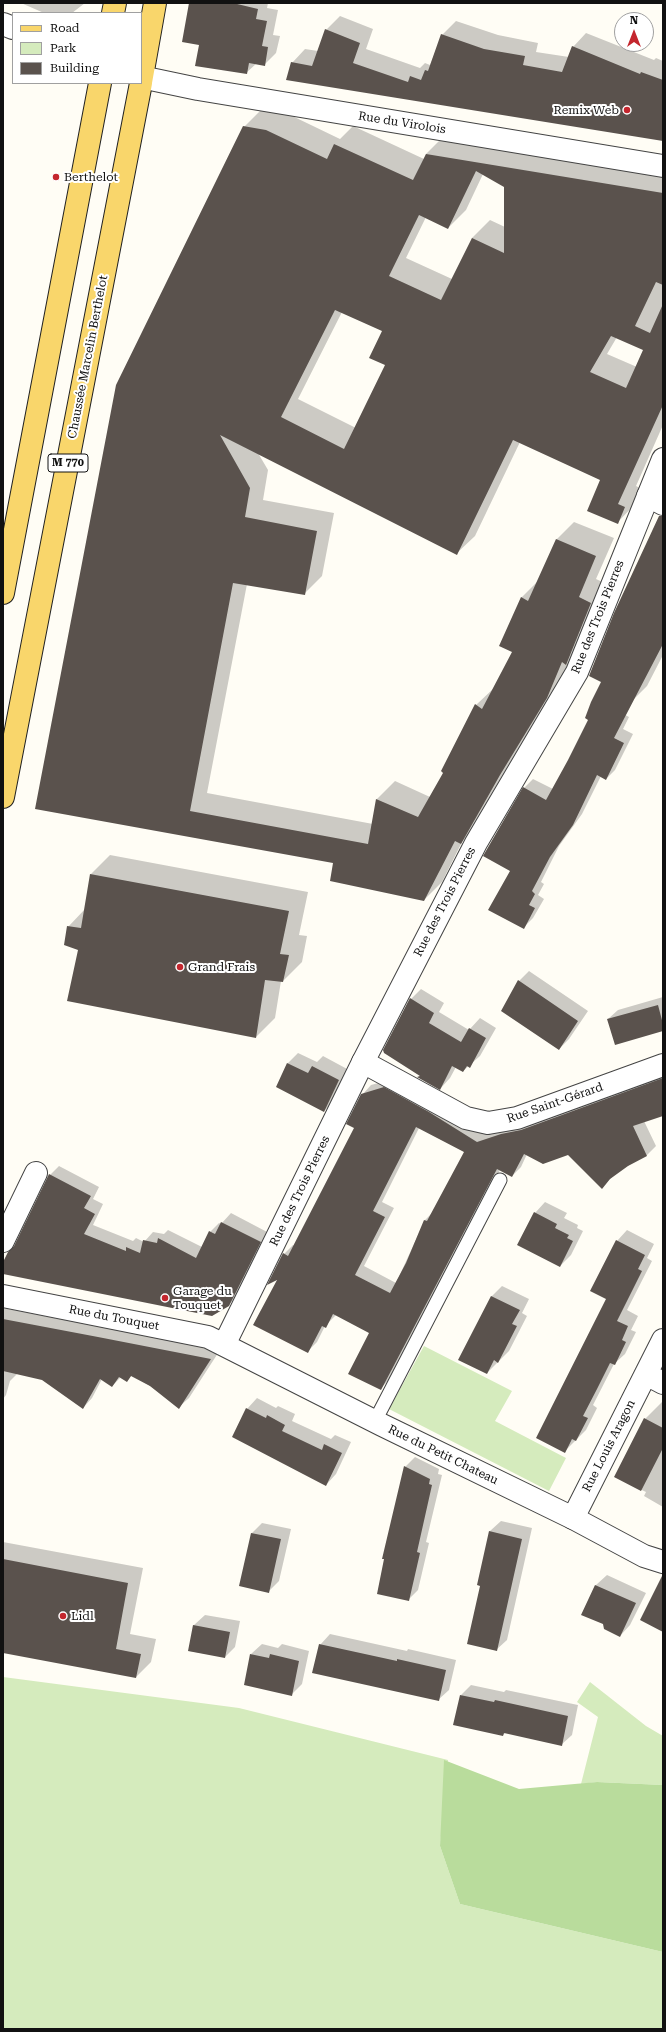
<!DOCTYPE html>
<html>
<head>
<meta charset="utf-8">
<style>
	body { margin:0 }
	#map { position:relative; width:666px; height:2032px; overflow:hidden; background:#fffdf5; font-family:"Roboto Serif",serif }
	canvas { display:block }
	.frame { position:absolute; inset:0; border:4px solid #111; pointer-events:none }
	.legend { position:absolute; left:12px; top:12px; width:130px; height:72px; box-sizing:border-box; background:#fff; border:1px solid #a0a0a0; margin:0; padding:5px 7px; list-style:none; font-size:12px; color:#111 }
	.legend li { display:flex; align-items:center; gap:8px; height:20px }
	.legend b { width:20px; border:1px solid #a0a0a0 }
	.north { position:absolute; left:614px; top:12px; width:40px; height:40px; box-sizing:border-box; background:#fff; border:1px solid #a0a0a0; border-radius:50%; rotate:0deg; font-size:11px; font-weight:700; line-height:16px; text-align:center; color:#111 }
	.north::after { content:''; display:block; margin:auto; width:14px; height:18px; background:#c4262e; clip-path:polygon(50% 0,100% 100%,50% 72%,0 100%) }
</style>
</head>
<body>
<div id="map">
<canvas width="666" height="2032"></canvas>
<div class="frame"></div>
<ul class="legend">
<li><b style="height:5px;background:#f9d66b"></b>Road</li>
<li><b style="height:11px;background:#d5ebbd"></b>Park</li>
<li><b style="height:11px;background:#5a524d"></b>Building</li>
</ul>
<div class="north">N</div>
</div>
<script>
const context = document.querySelector('canvas').getContext('2d');
context.lineJoin = 'round';
function fillPath(path, color) { context.fillStyle = color; context.fill(path, 'evenodd'); }
function strokePath(path, color, width, dash) { context.strokeStyle = color; context.lineWidth = width; context.lineCap = dash ? 'butt' : 'round'; context.setLineDash(dash || []); context.stroke(path); }
function write(font, color, halo, rows, align = 'center') {
  context.font = font + ' "Roboto Serif",serif'; context.lineWidth = 4; context.setLineDash([]); context.textBaseline = 'middle'; context.strokeStyle = halo; context.fillStyle = color; for (const [text, x, y, turn = 0] of rows) {
    context.save(); context.translate(x, y); context.rotate((+turn || 0) * Math.PI / 180); context.textAlign = isNaN(turn) ? turn : align; if (halo) context.strokeText(text, 0, 0); context.fillText(text, 0, 0); context.restore();
  }
}
const green = new Path2D(`
	M424,1346l88,45 -17,30 71,37 -17,33 -160,-82z
	M3,1677l236,31 209,52 -8,86 20,58 203,48v77h-660z
	M590,1682l56,44 17,10v49l-66,-3 -16,2 17,-67 -21,-15z`);
const forest = new Path2D(`
	M444,1760l75,29 78,-7 66,3v167l-203,-48 -20,-58z`);
const shadow = new Path2D(`
	M21,3h64l-13,10h-28z
	M190,3h78l-1,5 11,2 -5,25 7,1 -4,17 -12,12 -7,-2 -11,10 -46,-29z
	M340,16l33,13 -7,20 54,19 5,-5 5,2 12,-30 14,-14 42,14 40,8 -2,9 33,5 4,-10 13,-14 68,27 2,-2 7,3v79l-371,-77 13,-14 13,2 8,-21z
	M262,109l22,3 56,27 13,-13 71,33 2,-5 18,-18 219,36v253l-27,61 6,3 -7,15 -17,18 -17,-42 -81,-38 -45,94 -18,17 -199,-100 10,17 -5,30 71,13 -12,63 -18,18 -57,-10 -40,209 166,31 4,-25 18,-18 35,16 15,-25 31,-67 18,-17 19,-37 8,-53 17,-17 19,-42 17,-17 40,16 -18,41 13,6 -25,61 -105,179 -17,17 -20,40 -18,18 -89,-38 -299,-54 208,-681zM483,174l22,12v41l-15,-7 -18,18 -20,41 -46,-21 20,-41 22,11 18,-18zM342,312l41,19 4,34 -31,63 -58,-29zM617,337l27,13 -7,17 -30,-13z
	M663,523v132l-16,31 -13,13z
	M603,703l26,14 -6,12 10,5 -18,36 -9,9 -5,-3 -19,38 -23,32 -18,36 3,2 -6,11 6,4 -11,19 -9,9 -13,-57 13,-82 9,-9 20,10z
	M110,855l198,37 -9,43 8,1 -5,26 -19,19h-2l-6,37 -19,19 -177,-87 -11,-23 17,-18 6,-35z
	M529,971l59,40 -19,28 -10,10 -40,-68z
	M421,989l23,14 -5,9 30,18 11,-12 16,10 -16,28 -17,15 -7,-4 -6,11 -10,11 -21,-12 1,-2 -9,-76z
	M663,997v33l-55,-11 10,-9z
	M298,1053l19,9 6,-6 26,14 -14,31 -11,10 -47,-25 11,-23z
	M663,1072v43l-19,6 12,25 -9,9 -20,10 -14,11 -11,11 -33,-33h-42l-6,13 -9,9 -12,-6 -110,209 -10,10 -10,-57 -33,-18 -12,12 -8,16 -10,10 -28,-75 5,-23 9,-9 2,1 60,-118 7,-33 9,-10 22,-6 94,54zM419,1128l46,24 -31,59 -9,9 -29,63 -32,-17 30,-58 -12,-6z
	M59,1166l40,21 -6,12 10,5 -10,21 40,16 3,-3 8,4 9,-10 11,2 4,-4 34,17 8,-15 9,-9 2,1 10,-11 38,20 -31,63 -10,9 -225,-32v-9l12,-18 35,-71z
	M545,1202l22,11 -3,5 14,7 -1,3 6,3 -12,24 -11,11 -25,-53z
	M627,1230l27,14 -7,14 5,3 -25,49 11,6 -7,14 5,2 -11,22 -11,10 -21,41 4,3 -11,22 -22,22 43,-154 10,-57z
	M502,1286l27,13 -7,14 5,3 -18,35 -22,22 -27,-14 32,-63z
	M3,1308l217,42 -31,48 -10,9 -29,-21 -18,-11 -5,6 -6,-4 -9,9 -10,-7 -10,19 -9,10 -41,-29 -24,-6 -8,8 -4,14 -3,4z
	M257,1398l19,10 2,-2 17,8 -3,7 39,18 4,-4 16,7 -15,32 -10,11 -79,-76z
	M663,1401v106l-19,-11 2,-4 -31,-15 30,-58z
	M415,1457l24,12 -1,5 4,1 -16,67 3,1 -11,47 -10,10 -3,-133z
	M501,1521l31,7 -25,112 -11,10 -14,-65h-4l12,-54z
	M262,1523l29,6 -12,52 -11,11 -28,-7 12,-52z
	M3,1542l140,26 -13,66 26,5 -5,23 -15,15 -133,-25z
	M607,1575l39,18 -16,32 -10,11 -16,-12 -22,-10 14,-29z
	M205,1615l35,6 -5,26 -10,10 -36,-6 5,-26z
	M330,1634l77,17 1,-2 48,11 -7,30 -11,10 -118,-55z
	M262,1644l16,4 4,-4 27,7 -7,33 -10,10 -41,-40z
	M471,1685l33,7 2,-2 72,15 -6,30 -11,10 -55,-13 -3,3 -42,-40z`);
const building = new Path2D(`
	M189,3h44l25,6 -2,10 11,2 -5,25 6,1 -3,19 -16,-3 -2,11 -52,-8 4,-21 -17,-3z
	M325,29l35,14 -7,20 55,19 2,-6 11,4 4,-10 3,1 13,-37 43,15 41,7 -2,9 39,7 10,-26 68,28 1,-2 22,8v61l-377,-61 5,-18 21,4z
	M243,126l23,4 61,29 7,-15 79,36 13,-26 237,39v92l-7,-3 -21,44 15,7 13,-29v101l-45,99 7,3 -7,17 -31,-13 13,-31 -87,-40 -56,115 -237,-120 30,53 -5,29 72,14 -12,64 -72,-12 -43,228 178,33 8,-45 42,18 25,-44 -2,-2 34,-67 7,5 30,-57 -13,-6 22,-49 7,4 28,-62 40,17 -17,41 12,6 -25,62 -4,-3 -15,36 -47,77 -39,69 -6,-3 -31,60 -94,-20 3,-18 -298,-54 81,-424zM476,171l28,16v66l-32,-15 -31,62 -52,-24 30,-61 29,14zM335,310l47,21 -13,27 16,7 -41,84 -63,-32zM611,336l32,14 -17,38 -36,-16z
	M659,516h4v128l-49,94 10,5 -18,37 -9,-5 -24,50 -23,32 -18,34 3,3 -6,11 6,3 -11,21 -36,-19 22,-39 -27,-15 40,-69 23,13 22,-40 20,-40 -3,-2 6,-16 10,-20 -12,-6 25,-63z
	M90,874l199,37 -9,43 9,1 -6,27 -18,-2 -9,58 -189,-37 11,-51 -14,-5 3,-19 14,2z
	M518,980l60,41 -19,29 -58,-39z
	M410,998l24,15 -5,10 32,19 8,-14 17,10 -16,30 -3,-2 -4,6 -11,-6 -12,24 -23,-13 3,-1 -36,-23 -1,-3z
	M658,1005l5,19v7l-48,14 -8,-26z
	M287,1063l21,10 4,-7 27,14 -15,32 -48,-25z
	M663,1078v38l-30,10 14,30 -19,10 -18,13 -8,10 -34,-34 -25,9 -19,-10 -12,23 -15,-8 -116,221 -33,-16 21,-41 -36,-19 -7,14 -4,-2 -14,27 -55,-28 24,-45 -10,5 16,-32 5,3 66,-128 -8,-4 15,-30 23,-7 45,25 48,30 24,-8 20,-4zM416,1127l48,25 -37,69 -3,-1 -18,43 -16,30 -35,-18 30,-58 -12,-6z
	M49,1174l42,22 -7,12 11,6 -11,20 42,17v-4l14,6 3,-13 14,3 1,-5 38,20 13,-27 6,3 6,-12 40,20 -32,64 -17,10 -209,-42v-12l5,-10 6,-6z
	M534,1212l23,12 -2,4 14,7 -2,3 6,3 -13,26 -43,-22z
	M616,1240l29,15 -7,14 4,2 -25,50 11,5 -6,14 4,2 -11,23 -5,-2 -13,26 -14,27 5,2 -12,23 -4,-2 -7,14 -29,-15 70,-139 -16,-8z
	M491,1296l29,14 -8,14 5,2 -19,37 -4,-3 -7,14 -29,-14z
	M3,1319l95,18 113,22 -32,50 -29,-23 -19,-10 -4,6 -8,-5 -7,10 -12,-8 -17,30 -41,-29 -39,-9z
	M246,1408l20,10 1,-3 18,10 -3,6 40,19 2,-6 18,9 -16,33 -94,-49z
	M644,1418l19,10v20l-22,43 -27,-14z
	M404,1466l26,13 -1,5 3,1 -15,67 3,1 -11,48 -32,-7 7,-35h-2z
	M489,1531l33,8 -25,112 -30,-7 13,-58 -3,-1z
	M251,1533l30,6 -12,54 -30,-7z
	M3,1559l125,24 -12,66 25,5 -5,24 -133,-25z
	M663,1574v58l-23,-12z
	M595,1585l41,18 -16,34 -16,-8 -1,-5 -22,-9z
	M193,1625l37,7 -5,26 -37,-7z
	M319,1644l78,17v-2l49,11 -7,31 -127,-28z
	M250,1654l19,4 1,-4 29,7 -7,35 -48,-11z
	M460,1695l34,7 1,-2 73,16 -6,30 -58,-13 -1,3 -50,-11z`);
const service = new Path2D(`
	M375,1421l125,-241`);
const minor = new Path2D(`
	M3,24l10,4
	M141,77l57,12 465,77
	M648,496l15,8
	M363,1062l103,56 22,5 29,-5 146,-53
	M3,1241l33,-68
	M646,1374l17,9
	M573,1518l90,-178`);
const tertiary = new Path2D(`
	M3,1296l205,41 174,88 191,93 71,38 19,6
	M224,1345l139,-283 113,-219 101,-171 86,-213`);
const primary = new Path2D(`
	M113,13l2,-10
	M141,82l14,-79
	M3,593l97,-510
	M3,797l138,-714`);
const markers = [
	[627,110,4,"#c4262e"],
	[56,177,4,"#c4262e"],
	[180,967,4,"#c4262e"],
	[165,1298,4,"#c4262e"],
	[63,1616,4,"#c4262e"]
];
const shields = [
	[68,463,40]
];
const shieldNames = [
	["M 770",68,463]
];
const poiNames = [
	["Remix Web",619,110,"right"],
	["Berthelot",64,177],
	["Grand Frais",188,967],
	["Garage du",173,1291],
	["Touquet",173,1305],
	["Lidl",71,1616]
];
const streetNames = [
	["Rue du Virolois",402,123,9],
	["Chaussée Marcelin Berthelot",88,357,-79],
	["Rue des Trois Pierres",598,617,-68],
	["Rue des Trois Pierres",445,902,-63],
	["Rue Saint-Gérard",555,1103,-19],
	["Rue des Trois Pierres",300,1191,-64],
	["Rue du Touquet",114,1318,11],
	["Rue Louis Aragon",609,1446,-63],
	["Rue du Petit Chateau",443,1455,26]
];
fillPath(green, '#d5ebbd');
fillPath(forest, '#b9dc9c');
fillPath(shadow, '#0003');
fillPath(building, '#5a524d');
strokePath(service, '#444', 15);
strokePath(minor, '#444', 24);
strokePath(tertiary, '#444', 24);
strokePath(primary, '#222', 24);
strokePath(service, '#fff', 13);
strokePath(minor, '#fff', 22);
strokePath(tertiary, '#fff', 22);
strokePath(primary, '#f9d66b', 22);
for (const [x, y, r, color] of markers) { const dot = new Path2D(); dot.arc(x, y, r, 0, 2 * Math.PI); context.fillStyle = color; context.fill(dot); strokePath(dot, '#fff', 1.5); }
for (const [x, y, w] of shields) { const box = new Path2D(); box.roundRect(x - w / 2, y - 9, w, 18, 3); context.fillStyle = '#fff'; context.fill(box); strokePath(box, '#111', 1); }
write('bold 11px', '#111', null, shieldNames);
write('12px', '#111', '#fff', poiNames, 'left');
write('12px', '#111', '#fff', streetNames);
</script>
</body>
</html>
